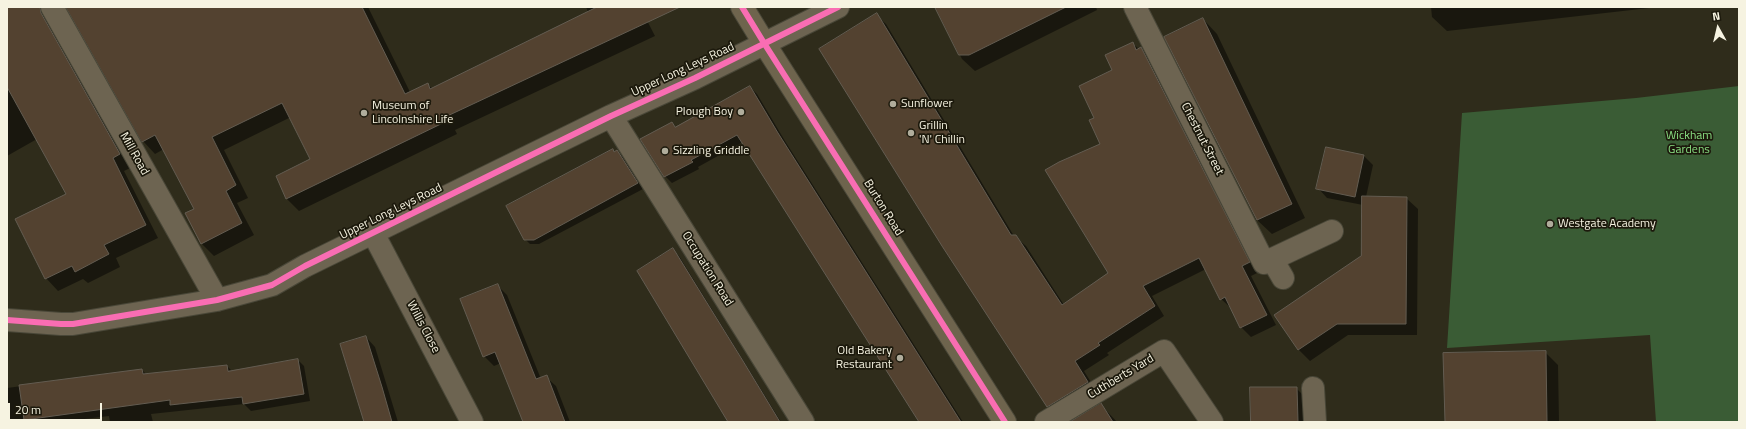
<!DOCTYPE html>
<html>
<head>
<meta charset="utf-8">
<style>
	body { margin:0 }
	#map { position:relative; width:1746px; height:429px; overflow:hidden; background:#2f2c1b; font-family:"Titillium Web",sans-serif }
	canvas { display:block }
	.frame { position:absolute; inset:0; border:8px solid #f6f3e1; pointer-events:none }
	.north { position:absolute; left:1698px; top:8px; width:40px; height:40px; -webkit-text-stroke:3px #1c190c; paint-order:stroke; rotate:352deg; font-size:11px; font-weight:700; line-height:16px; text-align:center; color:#f6f3e1 }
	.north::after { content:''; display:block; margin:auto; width:14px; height:18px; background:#f6f3e1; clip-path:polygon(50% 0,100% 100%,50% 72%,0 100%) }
	.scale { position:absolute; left:8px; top:403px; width:94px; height:18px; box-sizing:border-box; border:2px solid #f6f3e1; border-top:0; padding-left:5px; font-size:12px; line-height:14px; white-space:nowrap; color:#f6f3e1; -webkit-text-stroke:3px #1c190c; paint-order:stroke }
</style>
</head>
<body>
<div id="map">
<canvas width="1746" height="429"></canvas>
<div class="frame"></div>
<div class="north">N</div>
<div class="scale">20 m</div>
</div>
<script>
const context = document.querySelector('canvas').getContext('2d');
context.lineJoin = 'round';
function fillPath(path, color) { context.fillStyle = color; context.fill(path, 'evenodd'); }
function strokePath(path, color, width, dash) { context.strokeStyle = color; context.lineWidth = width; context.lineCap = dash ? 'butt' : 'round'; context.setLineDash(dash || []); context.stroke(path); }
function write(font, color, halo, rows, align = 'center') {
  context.font = font + ' "Titillium Web",sans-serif'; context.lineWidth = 3.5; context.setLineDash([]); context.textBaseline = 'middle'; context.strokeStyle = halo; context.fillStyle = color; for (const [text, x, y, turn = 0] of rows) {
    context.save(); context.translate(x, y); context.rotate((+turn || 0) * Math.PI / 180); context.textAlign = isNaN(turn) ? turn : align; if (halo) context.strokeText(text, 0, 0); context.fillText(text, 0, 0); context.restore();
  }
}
const green = new Path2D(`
	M1739,86v336h-83l-6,-87 -203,13 15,-235 174,-15z`);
const shadow = new Path2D(`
	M7,7h56l69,160 -8,4 34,67 -42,20 4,9 -32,16 -5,-4 -25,12 -12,-13 21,-84 -30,-55 -30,17z
	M67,7h301l42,85 17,-8 6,5 155,-77 -2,-5h54l15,29 -200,94 2,4 -158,77 -12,-12 -9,-23 33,-16 -20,-43 -67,33 24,48 -11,5 17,32 -40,21 -12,-12 -16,-30 9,-5 -31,-60 -9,5 -12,-13z
	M936,7h160l1,3 -122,61 -13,-12z
	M1431,7h227l-211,24 -15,-14z
	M876,15l10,9 128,212 12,10 38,59 46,-31 -8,-129 -7,-26 19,-49 18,-27 7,6 2,-1 10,10 108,214 -8,4 25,49 -25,12 -10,-10 -10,-19 -10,-9 -15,-30 -54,27 12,20 -57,37 2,2 -25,16 13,21 -40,24 -9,-10z
	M1203,19l14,15 88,184 -33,16 -15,-14z
	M750,87l7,7 28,47 178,281h-44l-176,-280 -45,25 1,2 -27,14 -7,-7 7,-53 4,5z
	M1327,148l37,8 9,9 -7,32 40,1 12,11 -1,126h-69l-38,26 -12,-12 64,-92 1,-52 -36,-7 -9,-10z
	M613,150l2,2 2,-1 5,5 21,33 -104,55h-9l-5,-5z
	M673,250l6,6 102,166h-52z
	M497,285l10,10 34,84 5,-2 10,9 14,36h-46l-23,-59 -7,3 -10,-10z
	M366,337l9,10 23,75h-33z
	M1545,352l13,13 1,57h-113z
	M298,360l6,6 6,35 -59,10 -7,-7 -93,10 2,8h-43l-1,-6 -49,6h-53v-34l135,-18 4,4 81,-8 5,5z
	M1296,388l13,13 1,21h-58z
	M1101,405l16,17h-45z`);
const building = new Path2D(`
	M7,7h33l1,6 79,141 -7,4 33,67 -42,20 5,9 -34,18 -3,-6 -27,13 -30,-60 51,-25 -59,-107z
	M66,7h296l43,87 23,-11 2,6 167,-82h83l-237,111 2,4 -159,77 -10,-23 34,-17 -28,-56 -70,34 24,48 -10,6 16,32 -41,21 -16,-31 9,-4 -39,-74 -13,7z
	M935,7h131l-97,48h-10z
	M877,13l134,222h5l46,70 46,-32 -63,-103 14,-8 41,-18 -11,-24 5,-2 -15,-32 33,-16 -7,-15 28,-13 3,8 5,-3 109,215 -8,4 25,49 -27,13 -15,-31 -5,3 -21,-42 -56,28 12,20 -57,37 2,2 -25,16 13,21 -41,25 -105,-161 -123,-197z
	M1203,18l89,186 -35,16 -93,-183z
	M750,86l28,47 183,289h-42l-182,-287 -46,25 2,2 -29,15 -24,-38 32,-17 3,5z
	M1326,147l38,8 -9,42 -39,-8z
	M613,149l1,3 3,-2 21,33 -104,57h-10l-18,-34z
	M1362,196l45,1 -1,127h-69l-39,26 -24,-35 87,-59z
	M673,248l70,113 37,61h-52l-91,-151z
	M498,284l38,95 11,-4 18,47h-42l-28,-70 -12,5 -23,-58z
	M366,336l16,51 10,35h-28l-24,-78z
	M1546,351l1,71h-102l-2,-69z
	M298,359l6,35 -61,10 -1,-7 -72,8v-5l-146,20 -5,-35 123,-16 1,5 84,-9 1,6z
	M1250,387h47l1,35h-47z
	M1101,403l12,19h-43z`);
const street = new Path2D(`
	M52,7l165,293
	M1135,7l129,256 68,-32
	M611,116l192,306
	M373,233l99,189
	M1272,259l11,19
	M7,320l54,4h12l144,-24 55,-15 33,-19 306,-150 84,-38 143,-71
	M1313,388l2,34
	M1046,422l118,-71 48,71`);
const secondary = new Path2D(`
	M742,7l22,36 241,379`);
const cycleway = new Path2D(`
	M742,7l22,36 241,379
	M7,320l54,4h12l144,-24 55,-15 33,-19 306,-150 84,-38 143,-71`);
const markers = [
	[893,104,4,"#b0ad9c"],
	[741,112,4,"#b0ad9c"],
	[364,113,4,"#b0ad9c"],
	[911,133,4,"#b0ad9c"],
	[665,151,4,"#b0ad9c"],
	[1550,224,4,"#b0ad9c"],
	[900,358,4,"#b0ad9c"]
];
const streetNames = [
	["Upper Long Leys Road",683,70,-25],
	["Chestnut Street",1202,139,63],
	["Mill Road",134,154,61],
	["Burton Road",883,208,58],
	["Upper Long Leys Road",391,212,-26],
	["Occupation Road",707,269,58],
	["Willis Close",423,327,62],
	["Cuthberts Yard",1121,377,-31]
];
const poiNames = [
	["Sunflower",901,104],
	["Museum of",372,106],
	["Lincolnshire Life",372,120],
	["Plough Boy",733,112,"right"],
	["Grillin",919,126],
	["'N' Chillin",919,140],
	["Sizzling Griddle",673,151],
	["Westgate Academy",1558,224],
	["Old Bakery",892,351,"right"],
	["Restaurant",892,365,"right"]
];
const parkNames = [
	["Wickham",1689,136],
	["Gardens",1689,150]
];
fillPath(green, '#3a5c35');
fillPath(shadow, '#0007');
fillPath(building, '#534230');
strokePath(building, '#635c51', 1);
strokePath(street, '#494738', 24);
strokePath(secondary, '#494738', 24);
strokePath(street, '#6d6451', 22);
strokePath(secondary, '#6e644d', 22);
strokePath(cycleway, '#f96db3', 6);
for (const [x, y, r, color] of markers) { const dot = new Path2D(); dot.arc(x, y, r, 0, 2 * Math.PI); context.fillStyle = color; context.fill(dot); strokePath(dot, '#1c190c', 1.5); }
write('12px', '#f6f3e1', '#1c190c', streetNames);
write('12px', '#f6f3e1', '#1c190c', poiNames, 'left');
write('12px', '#89df82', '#1c190c', parkNames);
</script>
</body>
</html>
